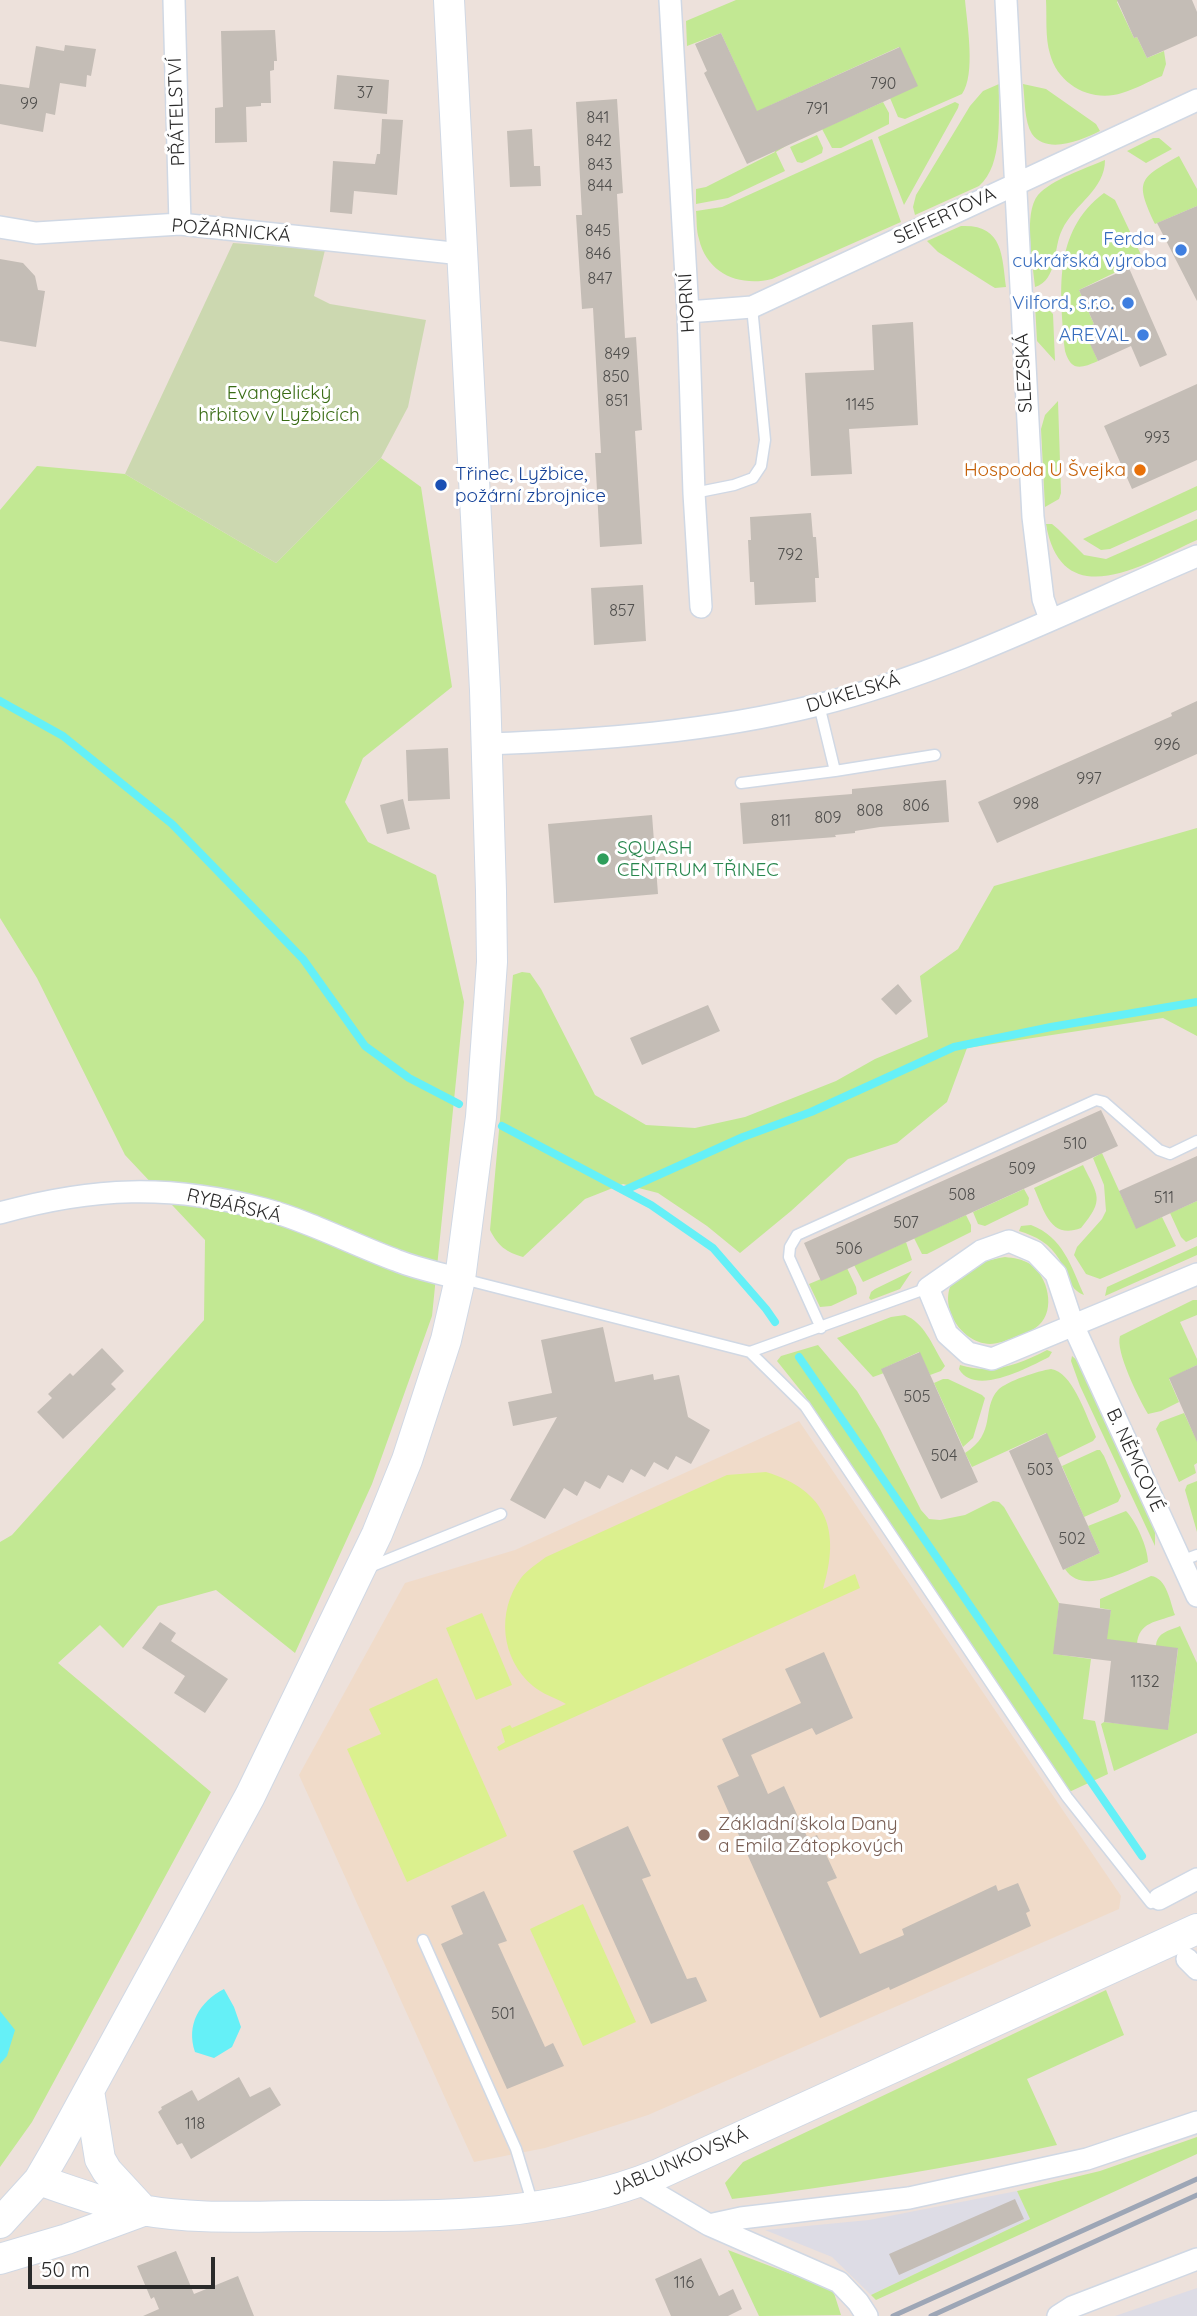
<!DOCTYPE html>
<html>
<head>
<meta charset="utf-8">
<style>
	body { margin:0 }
	#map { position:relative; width:1197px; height:2316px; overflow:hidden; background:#ede1db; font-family:Quicksand,sans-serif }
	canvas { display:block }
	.scale { position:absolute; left:28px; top:2257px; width:187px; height:32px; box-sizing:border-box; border:4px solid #2a2a2a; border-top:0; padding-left:9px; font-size:21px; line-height:24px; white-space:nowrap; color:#2a2a2a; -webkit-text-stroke:5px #fff; paint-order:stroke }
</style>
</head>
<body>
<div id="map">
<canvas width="1197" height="2316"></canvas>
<div class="scale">50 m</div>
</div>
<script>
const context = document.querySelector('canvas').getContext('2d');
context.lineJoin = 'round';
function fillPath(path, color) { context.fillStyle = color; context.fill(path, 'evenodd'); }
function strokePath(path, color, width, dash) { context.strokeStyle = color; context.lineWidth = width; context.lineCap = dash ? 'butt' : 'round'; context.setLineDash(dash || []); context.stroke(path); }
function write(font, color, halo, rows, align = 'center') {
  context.font = font + ' Quicksand,sans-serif'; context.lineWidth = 6; context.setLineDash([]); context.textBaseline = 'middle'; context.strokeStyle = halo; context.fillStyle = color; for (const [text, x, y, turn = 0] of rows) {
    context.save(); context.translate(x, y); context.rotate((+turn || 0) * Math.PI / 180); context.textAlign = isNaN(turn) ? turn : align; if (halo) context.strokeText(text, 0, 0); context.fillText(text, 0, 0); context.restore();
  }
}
const industrial = new Path2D(`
	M1017,2191l13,28 -159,76 -39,-38 -67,-27 104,-10z
	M1197,2288v28h-82z`);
const education = new Path2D(`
	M799,1421l322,475 -2,13 -471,206 -103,33 -71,14 -175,-387 106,-192 110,-33z`);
const green = new Path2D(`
	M736,0h229c2,24 11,74 -3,94l-57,25 -7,-2 -8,-19 9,-51 -128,58 18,39 -13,8 9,19 -57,27 -32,6v-15l10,-2 69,-35 -54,-119 -34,13 -1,-25z
	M1046,0h73l-2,2 17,36 3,-1 10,21 17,-7 2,13 -4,12c-13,5 -26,13 -40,17 -30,10 -64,-8 -72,-39 -5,-17 -3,-36 -4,-54z
	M999,84c-1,30 5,81 -20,102l-64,29 -2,-8 3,-12 54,-89 13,-15z
	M1023,84l23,5 50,35 4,7c-18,9 -53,24 -68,3 -8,-13 -7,-36 -9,-50z
	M883,102l6,11v11l-48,24h-9l-10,-19z
	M955,102l4,2 -1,4 -54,97 -26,-68z
	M817,135l6,13 -1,5 -20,10 -5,-1 -7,-15z
	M1153,138h6l13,11 -26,14 -19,-12z
	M872,139l29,83 -129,57c-32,8 -65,-5 -73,-40 -3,-9 -2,-19 -3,-28l26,-4z
	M1179,156l18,33v17l-42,18c-20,-43 -17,-45 24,-68z
	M1105,160c0,30 -30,43 -43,70 -9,18 -4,50 -27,57 -2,-23 -12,-74 3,-92 13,-15 48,-27 67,-35z
	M1104,193l11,7 28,59 -64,31 15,34 -10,5 14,32c-18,8 -27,10 -33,-10 -5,-58 -13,-119 39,-158z
	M961,226c42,-2 41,29 45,61l-11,1 -5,-3 -52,-33 -11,-11z
	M1035,304l10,2 8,8 2,47 -18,-20z
	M1058,401l3,92 -2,6 -14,8 -4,-78 4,-14z
	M381,458l40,29 31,200 -89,71 -18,44 23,40 68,33 28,127 -32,314 -60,168 -77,169 -79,-63 -58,16 -35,42 -23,-23 -42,38 153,129 -179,330 -32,45v-625l12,-7 192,-215 1,-80 -80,-85 -88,-177 -37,-60v-408l37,-44 88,8 151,89z
	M1197,486v24l-87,39 -9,1 -18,-11z
	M1197,519v21c-51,23 -135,77 -151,-16h6l6,5 26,26 22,4z
	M1197,828v208l-34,-18 -196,30 -20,54 -50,41 -49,16 -57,52 -51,42 -33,-27 -49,-33 -35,-9 -38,15 -62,58c-17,-5 -25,-11 -33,-27l23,-255 9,-3 8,1 11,16 54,106 51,30 49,3 50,-11 91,-36 39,-22 53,-22 -8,-61 38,-27 36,-63z
	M1102,1153l34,75 26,-11 14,29 -76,33 -14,-5 -12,-19 3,-8 25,-28 4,-8 -2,-26 -11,-27z
	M1083,1165c15,31 22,34 -2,63 -31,12 -37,-18 -47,-40z
	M1024,1189l5,9 -1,7 -43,21 -7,-2 -5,-12z
	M1197,1201v36l-11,5 -5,-5 -11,-24z
	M966,1215l5,10v7l-44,22h-5l-8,-16z
	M1031,1225c32,12 40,41 53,70 -16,-6 -17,-23 -25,-36 -9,-15 -23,-23 -40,-28l2,-5z
	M906,1242l6,18 -49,22 -9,-17z
	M1197,1246v9l-92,41 2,-9z
	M1005,1257c9,1 17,2 25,7 18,12 26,46 9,61 -6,6 -16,9 -24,12 -7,3 -17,7 -25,7 -31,-1 -55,-43 -34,-67 10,-11 35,-18 49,-20z
	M847,1268l9,19 1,7 -26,12 -11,1 -11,-23z
	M912,1271l-12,18 -29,11 -2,-2 2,-6 4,-3z
	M1193,1300h4v15l-17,7 17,37v6l-28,14 10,23 -18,9 -13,3c-9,-15 -33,-63 -28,-78z
	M905,1315c19,8 27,29 37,46l3,5 -4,5 -11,4 -11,-23 -37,17 2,4 -11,4 -36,-39 54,-21z
	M818,1345l39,46 23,38 41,81 8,9 11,1 25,-5 28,-14 6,1 5,5 55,96 -5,51 37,5 -8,60 12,2 13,53 -41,19 -176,-262 -86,-135 -28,-35 4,-5z
	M1047,1350l5,2 -3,5c-20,10 -74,40 -90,12l1,-4c32,10 58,0 87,-15z
	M1072,1356l8,7 75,163v20l-75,-160 -9,-25z
	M1051,1369c21,3 34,44 43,63l2,5 -3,4 -35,17 -12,-25 -74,34 -7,-14c32,-20 16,-44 33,-63 9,-9 40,-19 53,-21z
	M943,1379h5l34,16 3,3 -12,40 -10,9 -29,-64z
	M1184,1413l13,28v22l-3,2 2,8 -17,9 -23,-53 4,-7z
	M1097,1450h3l4,6 17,40 -3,6 -34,15 -22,-51z
	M1197,1481v51l-12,-42 2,-5z
	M1126,1511c10,10 22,37 22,51 -22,9 -66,34 -83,7l35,-16 -12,-27z
	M1151,1576c16,2 19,26 24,39 -19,7 -36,7 -38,29l-32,-2 6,-32 -11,-2v-9z
	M1180,1626l17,37v70l-83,38 -13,-47 3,-2 64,7 10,-80 -22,-3c1,-14 13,-15 24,-20z
	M1106,1990l18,45 -97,44 30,66c-108,23 -216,41 -325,54l-7,-16 18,-21z
	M1197,2137v17l-321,146 -5,-5 159,-76 -13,-28 83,-20z
	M728,2250l105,40 8,25 -82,1z`);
const cemetery = new Path2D(`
	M233,243l92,7 -11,46 16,8 96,16 -18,87 -27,51 -105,105 -151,-89z`);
const pitch = new Path2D(`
	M766,1472c61,19 75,58 57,117l32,-15 5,14 -361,163 -2,-4 8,-5 -4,-13 9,-4 2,3 54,-24c-10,-6 -24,-10 -33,-18 -32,-27 -37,-74 -12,-108 6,-8 17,-15 25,-21l181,-82z
	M482,1613l30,72 -36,15 -30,-72z
	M437,1678l70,158 -100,46 -60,-133 34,-15 -12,-25z
	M583,1904l53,118 -53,24 -53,-117z`);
const water = new Path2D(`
	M224,1989l10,18 7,20 -9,20 -18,11 -19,-6c-9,-27 4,-50 29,-63z
	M0,2011l15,19 -8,26 -7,8z`);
const stream = new Path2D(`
	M0,701l63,35 109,88 131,135 62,87 44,32 50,26
	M502,1126l149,79 62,43 53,61 9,13
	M625,1190l118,-53 68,-25 143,-65 97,-20 146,-25
	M799,1357l343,499`);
const building = new Path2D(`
	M1117,0h75l5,12v24l-50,22 -10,-21 -3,1z
	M275,30l2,31h-3v9l-4,1 1,32h-10v3l-15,1 1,35 -32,1v-35l8,-1 -2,-76z
	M721,33l36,78 143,-64 18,39 -171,78 -43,-91 3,-2 -12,-27z
	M65,45l31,4 -5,27 -4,-1 -1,12 -26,-4 -5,32 -9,-2 -3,19 -43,-8v-40l29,4 7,-42 28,5z
	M337,75l52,5 -2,34 -53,-5z
	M617,99l6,94 -6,1 8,144 11,-1 3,47 3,46 -7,1 7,113 -42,3 -5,-94h6l-8,-145 -11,1 -6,-94h6l-6,-113z
	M382,119l21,1 -6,75 -43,-4 -2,23 -22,-2 3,-51 42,3 2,-10h3z
	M532,129l2,37h6l1,20 -31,1 -3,-56z
	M1197,206v95l-40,-78z
	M0,259l23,4 12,13 3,14 7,1 -9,56 -36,-6z
	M1129,268l38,87 -27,12 -9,-21 -33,15 -15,-32 11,-5 -15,-34z
	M913,322l5,103 -69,4 3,45 -41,2 -6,-103 69,-3 -2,-45z
	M1197,384v76l-65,29 -28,-63z
	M811,513l2,24h3l3,41h-4l1,24 -61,3 -1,-23h-4l-2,-42h3l-1,-23z
	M643,585l3,56 -52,4 -3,-57z
	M1197,701v53l-200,89 -19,-41 194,-86 -1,-3z
	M448,748l2,51 -42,2 -2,-51z
	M946,780l3,42 -69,5 -25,4v2l-20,2 1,2 -93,7 -3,-41 112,-9v-5z
	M403,799l7,30 -23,5 -7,-29z
	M652,815l6,79 -104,9 -6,-79z
	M898,984l14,17 -16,14 -15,-16z
	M708,1005l12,26 -78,34 -12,-27z
	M1101,1110l17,36 -297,135 -17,-38z
	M1197,1156v45l-61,28 -17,-38z
	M603,1327l12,55 38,-8 1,6 25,-5 9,42 22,13 -19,34 -15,-8 -8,14 -14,-8 -9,15 -14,-8 -8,14 -15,-8 -8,14 -15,-8 -8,15 -13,-8 -19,31 -35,-19 47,-83 -44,9 -5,-24 44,-9 -11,-53z
	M102,1348l22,23 -13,13 5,5 -53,50 -26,-27 15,-14 -4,-4 22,-21 3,3z
	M920,1352l58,130 -37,17 -60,-130z
	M1197,1365v77l-28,-64z
	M1047,1433l53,120 -37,17 -54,-119z
	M1059,1603l52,7 -4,29 71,9 -10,82 -64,-8 7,-61 -58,-7z
	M160,1622l16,11 -5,8 57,38 -23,34 -31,-20 11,-17 -43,-28z
	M824,1652l29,66 -37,17 -4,-7 -61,27 17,39 16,-8 24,53 9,-4 20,43 -10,4 33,72 44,-19 -2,-6 94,-44 2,6 20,-8 12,28 -4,2 5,13 -141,64 -1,-3 -69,31 -103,-232 22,-10 -17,-37 79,-36 -16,-34z
	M628,1826l23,50 -9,3 45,100 9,-2 11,24 -56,23 -78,-173z
	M484,1891l23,50 -9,3 47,103 8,-4 11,23 -57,23 -66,-145 22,-10 -12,-28z
	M239,2077l11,20 20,-10 11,18 -90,54 -9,-16 -5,2 -19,-33 4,-3 -1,-2 31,-17 6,11z
	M1015,2199l9,20 -125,56 -10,-21z
	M176,2251l18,43 44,-18 16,40h-111l16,-7 -5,-12 -3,2 -14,-33z
	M701,2258l18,38 14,-7 9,20 -14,7h-57l-16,-37z`);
const service = new Path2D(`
	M694,493l40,-8 19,-7 8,-12 4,-26 -13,-133
	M819,705l16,66 100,-16
	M741,783l94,-12
	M463,1279l287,73 178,-64
	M821,1328l-32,-71 1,-10 7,-12 299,-135 8,2 55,48 11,4 27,-13
	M750,1352l55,54 262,391 84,106 8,-4
	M1181,1561l16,-6
	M367,1568l134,-54
	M423,1940l93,209 17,56`);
const minor = new Path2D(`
	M174,0l6,224
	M670,0l18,312 6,181 7,114
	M1006,0l27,517 10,82 7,20
	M0,227l36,6 144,-9 282,30
	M688,312l64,-5 445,-207
	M486,744c112,-4 223,-12 332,-39 129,-32 256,-97 379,-149
	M0,1213c93,-26 170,-29 264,-4 45,12 90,36 134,52 20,8 42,12 62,18
	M1197,1274l-205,85 -24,-6 -21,-19 -19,-46 53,-37 28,-10 26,11 21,22 17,51 124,271
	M1159,1899l38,-20
	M1187,1959l10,10
	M638,2183l71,42 130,57 19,20 9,14
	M709,2225l32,-7 168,-20 178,-39 110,-37
	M1058,2316l14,-9 125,-48`);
const secondary = new Path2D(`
	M89,2091l11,68 7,12 37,40
	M39,2180c34,12 67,24 103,30 54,10 110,6 165,6 119,0 239,4 352,-42l538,-245
	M0,2223l39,-43 18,-31 193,-353 127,-262 30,-74 39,-120 14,-61 21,-162 11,-155 -1,-71 -6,-201 -36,-690
	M0,2259l67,-20 76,-28`);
const rail = new Path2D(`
	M893,2316l304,-137
	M931,2316l266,-121`);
const markers = [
	[1181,250,7,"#3f7fe0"],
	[1128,303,7,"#3f7fe0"],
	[1143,335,7,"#3f7fe0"],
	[1140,470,7,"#e8710a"],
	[441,485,7,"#1a4fb4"],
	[603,859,7,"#2e9e5b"],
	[704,1835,7,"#8d6e63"]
];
const numberNames = [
	["790",883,84],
	["37",365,93],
	["99",29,104],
	["791",817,109],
	["841",598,118],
	["842",599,141],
	["843",600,165],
	["844",600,186],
	["845",598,231],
	["846",598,254],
	["847",600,279],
	["849",617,354],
	["850",616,377],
	["851",617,401],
	["1145",860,405],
	["993",1157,438],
	["792",790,555],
	["857",622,611],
	["996",1167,745],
	["997",1089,779],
	["998",1026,804],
	["806",916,806],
	["808",870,811],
	["809",828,818],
	["811",781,821],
	["510",1075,1144],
	["509",1022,1169],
	["508",962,1195],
	["511",1164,1198],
	["507",906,1223],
	["506",849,1249],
	["505",917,1397],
	["504",944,1456],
	["503",1040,1470],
	["502",1072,1539],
	["1132",1145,1682],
	["501",503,2014],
	["118",195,2124],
	["116",684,2283]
];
const streetNames = [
	["PŘÁTELSTVÍ",177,112,-92],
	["SEIFERTOVA",945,216,-25],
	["POŽÁRNICKÁ",231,231,5],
	["HORNÍ",687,303,-93],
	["SLEZSKÁ",1024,373,-93],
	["DUKELSKÁ",853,693,-17],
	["RYBÁŘSKÁ",234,1206,13],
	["B. NĚMCOVÉ",1135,1460,65],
	["JABLUNKOVSKÁ",679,2162,-23]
];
const shopNames = [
	["Ferda -",1167,239],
	["cukrářská výroba",1167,261],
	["Vilford, s.r.o.",1114,303],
	["AREVAL",1129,335]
];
const parkNames = [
	["Evangelický",279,393],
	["hřbitov v Lyžbicích",279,415]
];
const foodNames = [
	["Hospoda U Švejka",1126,470]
];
const transitNames = [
	["Třinec, Lyžbice,",455,474],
	["požární zbrojnice",455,496]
];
const leisureNames = [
	["SQUASH",617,848],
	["CENTRUM TŘINEC",617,870]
];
const educationNames = [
	["Základní škola Dany",718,1824],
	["a Emila Zátopkových",718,1846]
];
fillPath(industrial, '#dddce5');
fillPath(education, '#f0dbc9');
fillPath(green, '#c2e893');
fillPath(cemetery, '#ccd8b0');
fillPath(pitch, '#dbf08e');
fillPath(water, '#65f0f7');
strokePath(stream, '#65f0f7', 8);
fillPath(building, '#c4bdb6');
strokePath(service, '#d0d8e4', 13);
strokePath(minor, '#d0d8e4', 24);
strokePath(secondary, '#d0d8e4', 32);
strokePath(service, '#fff', 10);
strokePath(minor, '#fff', 21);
strokePath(secondary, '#fff', 30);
strokePath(rail, '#9da6b6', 5);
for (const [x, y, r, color] of markers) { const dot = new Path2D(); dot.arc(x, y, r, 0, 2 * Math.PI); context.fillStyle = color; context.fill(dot); strokePath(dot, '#fff', 2.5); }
write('16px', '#504f4d', null, numberNames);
write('19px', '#2a2a2a', '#fff', streetNames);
write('19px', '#366cbe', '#fff', shopNames, 'right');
write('19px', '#396c14', '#fff', parkNames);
write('19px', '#c56008', '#fff', foodNames, 'right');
write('19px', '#164399', '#fff', transitNames, 'left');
write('19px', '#27864d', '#fff', leisureNames, 'left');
write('19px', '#785e54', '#fff', educationNames, 'left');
</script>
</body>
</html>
